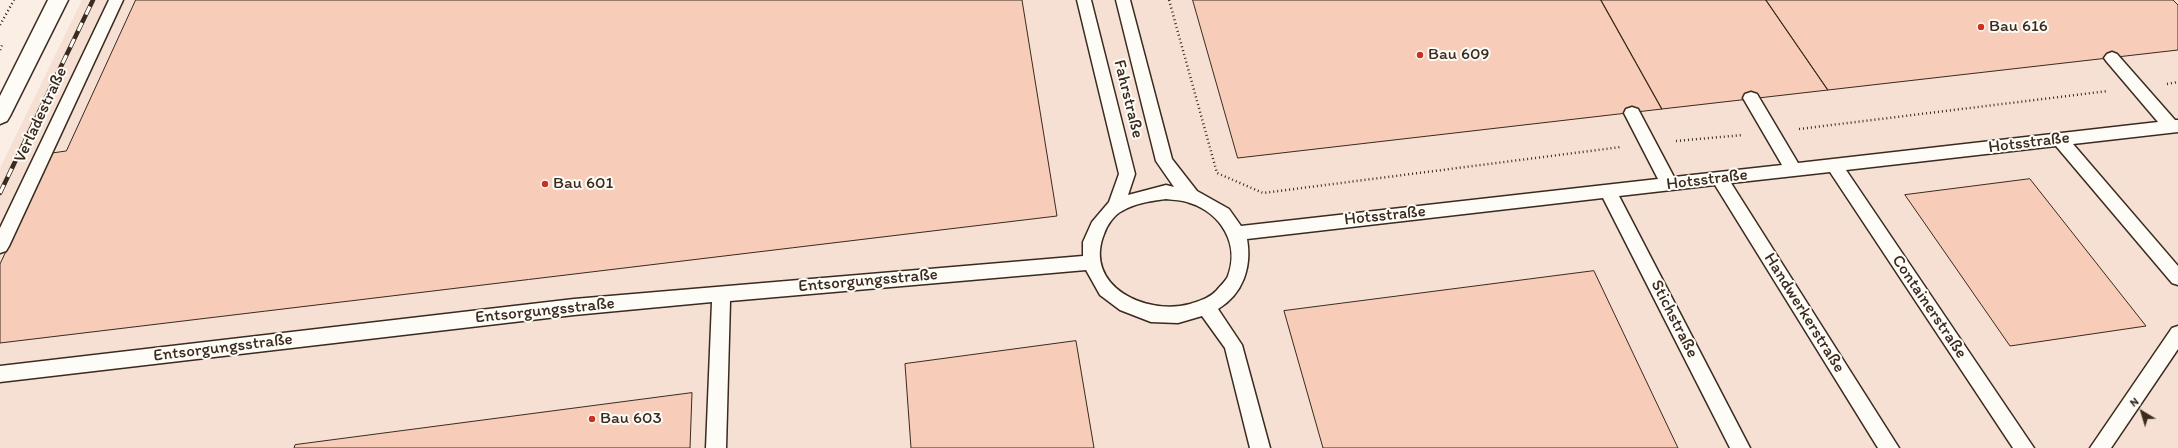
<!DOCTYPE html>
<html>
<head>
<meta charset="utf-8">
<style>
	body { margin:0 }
	#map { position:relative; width:2178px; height:448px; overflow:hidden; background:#fbeee4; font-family:Itim,sans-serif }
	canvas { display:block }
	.north { position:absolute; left:2122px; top:392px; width:40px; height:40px; -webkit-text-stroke:3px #fdfcf7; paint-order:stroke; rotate:322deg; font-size:11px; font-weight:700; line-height:16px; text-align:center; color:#3b2a1e }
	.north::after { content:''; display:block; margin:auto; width:14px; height:18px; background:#3b2a1e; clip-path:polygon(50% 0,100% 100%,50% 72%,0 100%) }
</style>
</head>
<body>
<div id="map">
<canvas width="2178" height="448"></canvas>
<div class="north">N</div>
</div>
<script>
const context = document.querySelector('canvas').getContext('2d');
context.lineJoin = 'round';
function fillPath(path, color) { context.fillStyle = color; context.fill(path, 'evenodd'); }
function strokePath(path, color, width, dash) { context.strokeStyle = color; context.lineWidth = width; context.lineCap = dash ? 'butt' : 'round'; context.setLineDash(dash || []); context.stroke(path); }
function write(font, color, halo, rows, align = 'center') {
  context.font = font + ' Itim,sans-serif'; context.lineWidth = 4; context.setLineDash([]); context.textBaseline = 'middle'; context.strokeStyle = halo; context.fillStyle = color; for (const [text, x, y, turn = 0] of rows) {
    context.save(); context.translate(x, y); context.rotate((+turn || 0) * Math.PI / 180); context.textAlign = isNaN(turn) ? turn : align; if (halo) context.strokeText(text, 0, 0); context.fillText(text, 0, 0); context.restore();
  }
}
const built = new Path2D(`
	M82,0h2096v448h-2178v-280z`);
const building = new Path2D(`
	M136,0h886l35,216 -1057,127v-79l52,-111 14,-2z
	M1193,0h408l61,109 -424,49z
	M1601,0h165l62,90 -166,19z
	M1766,0h407l5,5v45l-350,40z
	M2030,179l116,147 -136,20 -105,-151z
	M1594,271l84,177h-355l-39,-137z
	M1076,341l18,107h-183l-6,-84z
	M692,393l-2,55h-396l1,-3z`);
const path = new Path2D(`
	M1169,0l48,173 46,20 358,-46
	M0,25l14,-25
	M0,50l3,-7
	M2167,84l11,-2
	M1799,129l309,-38
	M1676,141l67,-6`);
const lane = new Path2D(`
	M109,0h14l-114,246 -3,5 -6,2v-25z
	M1077,0h14l44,174 -7,21 38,-10 8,2 -18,-26 -40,-161h14l42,159 25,32 32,18 12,17 417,-47 -34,-66 2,-4 6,-2 6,2 36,68 108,-12 -39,-67 2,-4 6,-2 6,2 41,69 360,-41 -51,-60 -3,-4 3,-4 5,-2 5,2 58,66h3v12l-105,12 105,122v19l-6,-2 -116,-137 -210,24 188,278h-21l-183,-276 -99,11 168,265h-21l-163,-263 -96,11 131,252h-20l-127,-250 -356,41c5,28 -4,55 -29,70l24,36 28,103h-20l-25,-100 -23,-32 -24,7 -27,-1 -31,-12 -20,-15 -14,-25 -356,31 -4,147h-20l6,-146 -138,13 -574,67v-16l574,-67 509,-43v-14l9,-20 17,-20 10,-28zM1166,199c8,1 16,1 24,4 31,10 50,41 38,73 -2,5 -8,10 -11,14 -7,8 -18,11 -27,14 -44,12 -107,-18 -86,-70 3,-9 10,-19 18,-23 13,-8 30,-10 44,-12z
	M2178,326v23l-67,99h-21l82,-120z`);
const secondary = new Path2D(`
	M48,0h20l-58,116 -3,5 -7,3v-28z`);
const rail = new Path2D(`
	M0,193l93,-193`);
const markers = [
	[1981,27,4,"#c8321e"],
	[1420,55,4,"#c8321e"],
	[545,184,4,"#c8321e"],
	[592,419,4,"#c8321e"]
];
const poiNames = [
	["Bau 616",1989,27],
	["Bau 609",1428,55],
	["Bau 601",553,184],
	["Bau 603",600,419]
];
const streetNames = [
	["Fahrstraße",1128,99,76],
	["Verladestraße",41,115,-65],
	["Hotsstraße",2029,143,-7],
	["Hotsstraße",1707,180,-7],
	["Hotsstraße",1385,216,-6],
	["Entsorgungsstraße",868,281,-5],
	["Containerstraße",1929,307,56],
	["Entsorgungsstraße",545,311,-6],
	["Handwerkerstraße",1804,313,58],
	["Stichstraße",1674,319,63],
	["Entsorgungsstraße",223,348,-7]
];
fillPath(built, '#f6e0d3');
fillPath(building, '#f7ccb9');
strokePath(building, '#3b2a1e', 1);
strokePath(lane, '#3b2a1e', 3);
strokePath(secondary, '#3b2a1e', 3);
strokePath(path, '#3b2a1e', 2.5, [1, 3]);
fillPath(lane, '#fdfcf7');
fillPath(secondary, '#fdfcf7');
strokePath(rail, '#3b2a1e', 4.5);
strokePath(rail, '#fdfcf7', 3, [9]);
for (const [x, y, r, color] of markers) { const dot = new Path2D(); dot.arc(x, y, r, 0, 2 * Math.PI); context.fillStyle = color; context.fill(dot); strokePath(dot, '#fdfcf7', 1.5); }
write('17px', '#3b2a1e', '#fdfcf7', poiNames, 'left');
write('17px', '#3b2a1e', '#fdfcf7', streetNames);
</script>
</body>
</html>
